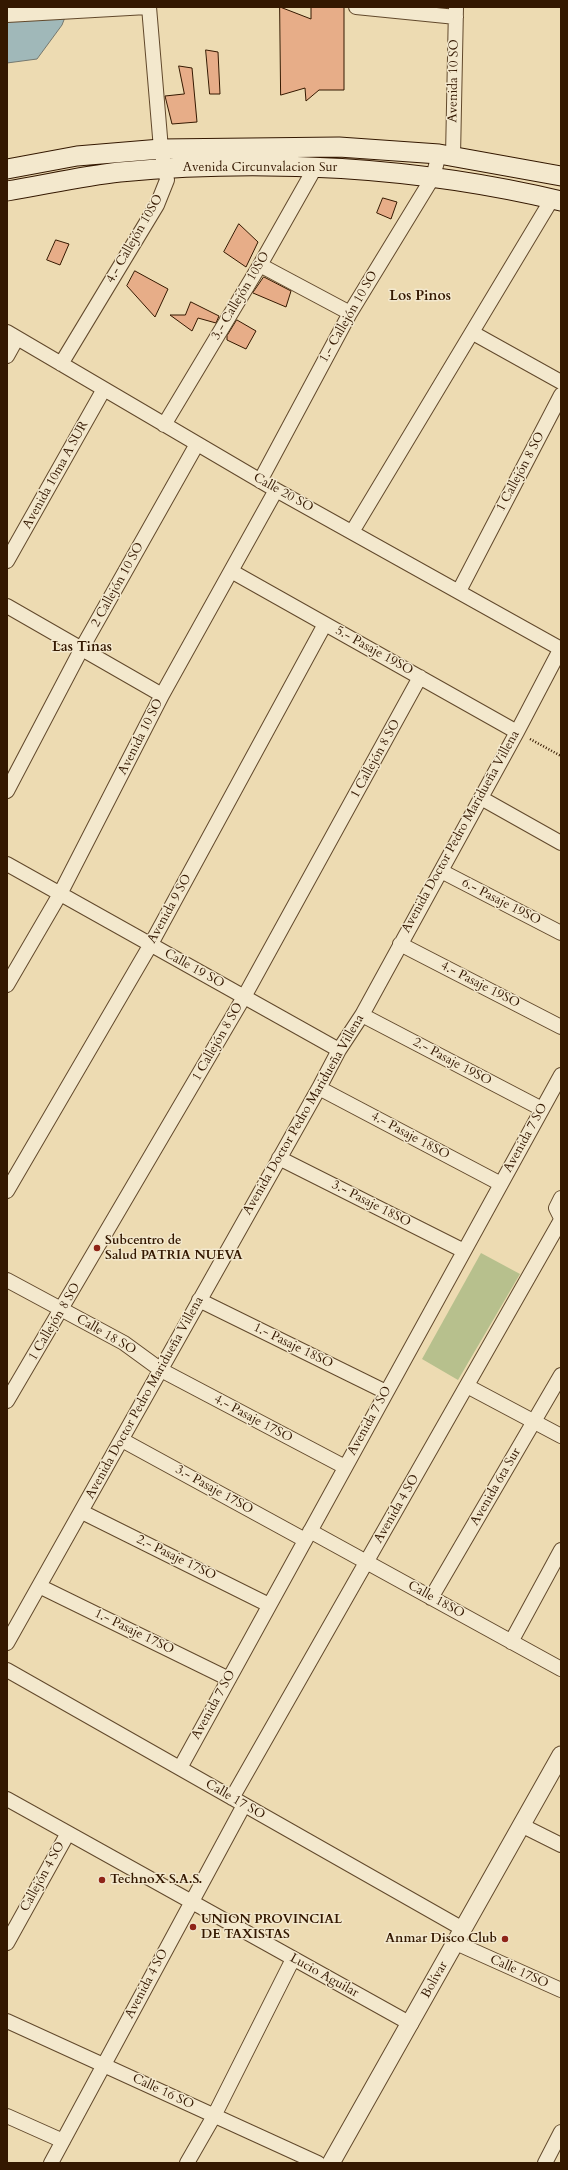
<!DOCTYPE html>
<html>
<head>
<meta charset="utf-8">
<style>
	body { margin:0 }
	#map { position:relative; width:568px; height:2170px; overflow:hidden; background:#eddbb2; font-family:Cardo,serif }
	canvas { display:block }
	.frame { position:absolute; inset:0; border:8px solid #341800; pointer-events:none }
</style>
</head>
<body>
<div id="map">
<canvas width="568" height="2170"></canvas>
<div class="frame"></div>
</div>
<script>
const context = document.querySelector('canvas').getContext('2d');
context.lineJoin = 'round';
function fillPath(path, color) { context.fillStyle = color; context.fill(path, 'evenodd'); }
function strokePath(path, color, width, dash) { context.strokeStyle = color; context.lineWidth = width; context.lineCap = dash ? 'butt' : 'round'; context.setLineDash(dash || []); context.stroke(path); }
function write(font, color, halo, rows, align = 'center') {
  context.font = font + ' Cardo,serif'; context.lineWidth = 3; context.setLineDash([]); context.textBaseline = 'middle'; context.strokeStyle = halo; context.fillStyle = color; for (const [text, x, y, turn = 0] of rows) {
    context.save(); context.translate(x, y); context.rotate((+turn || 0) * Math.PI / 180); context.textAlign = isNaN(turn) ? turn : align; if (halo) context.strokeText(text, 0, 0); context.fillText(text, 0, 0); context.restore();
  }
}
const green = new Path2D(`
	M481,1253l39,21 -62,106 -36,-21z`);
const water = new Path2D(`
	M7,7h62l-7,18 -25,34 -30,4z`);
const building = new Path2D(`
	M280,7l31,12v-12h33v83h-25l-13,11 -1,-13 -24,7z
	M206,50l12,2 2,42h-10z
	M179,66l13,2 5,54 -25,2 -7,-28 19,-2z
	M383,198l14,4 -6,17 -14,-6z
	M239,224l19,18 -12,25 -22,-15z
	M56,240l13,4 -9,21 -13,-5z
	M135,271l33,18 -13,28 -28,-31z
	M264,277l27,14 -5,16 -33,-14z
	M191,302l28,14 -3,7 -18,-5 -6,13 -22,-16h15z
	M237,320l19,11 -10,18 -19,-9v-4z`);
const path = new Path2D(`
	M530,739l31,17`);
const minor = new Path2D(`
	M356,7l100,10
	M7,15l140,-8
	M453,156l3,-149
	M260,265l90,48
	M7,332l269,158 285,159
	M473,333l88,49
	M7,356l10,-18
	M61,364l96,-159 10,-25 -6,-31 -12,-142
	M164,425l96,-160 56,-99
	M260,481l90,-168 83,-136 6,-23
	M352,532l200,-333
	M7,561l97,-172
	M231,571l286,161
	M459,591l102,-196
	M7,606l155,89
	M7,791l75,-143 115,-204
	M481,798l80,45
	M7,864l332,186
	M441,871l120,62
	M400,944l161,83
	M7,985l53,-91 102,-199 114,-205
	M362,1015l180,94
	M319,1088l182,96
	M279,1158l185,93
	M7,1191l144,-247 174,-320
	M561,1198l-5,10 5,10
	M7,1280l117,63 37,27 184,97
	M199,1300l187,92
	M467,1386l94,50
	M7,1401l237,-404 176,-320
	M122,1440l183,100
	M82,1512l187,93
	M310,1531l251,138
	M39,1586l190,93
	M431,1598l130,-223
	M511,1642l50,-92
	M7,1643l312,-555 20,-38 23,-35 155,-283 44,-84
	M7,1670l456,259
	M180,1768l381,-693
	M232,1798l329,-578
	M7,1799l404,225
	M521,1825l40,20
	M7,1943l61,-110
	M456,1943l105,47
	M7,2021l311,142
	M7,2116l56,25
	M51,2163l193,-358
	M187,2163l27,-47 79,-157
	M545,2163l16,-31`);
const tertiary = new Path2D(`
	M331,2163l230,-408`);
const secondary = new Path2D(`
	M7,169l70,-13 84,-7 178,-2 100,7 122,22
	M7,191c37,-6 75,-15 113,-19 145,-14 299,-5 441,29`);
const markers = [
	[97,1248,4,"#8f2418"],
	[102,1880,4,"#8f2418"],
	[193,1927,4,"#8f2418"],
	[505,1939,4,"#8f2418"]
];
const streetNames = [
	["Avenida 10 SO",454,81,-89],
	["Avenida Circunvalacion Sur",260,168],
	["4.- Callejón 10SO",135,239,-60],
	["3.- Callejón 10SO",241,296,-59],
	["1.- Callejón 10 SO",349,317,-60],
	["1 Callejón 8 SO",521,472,-62],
	["Avenida 10ma A SUR",56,475,-61],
	["Calle 20 SO",283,493,29],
	["2 Callejón 10 SO",118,585,-61],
	["5.- Pasaje 19SO",374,651,29],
	["Avenida 10 SO",141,737,-63],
	["1 Callejón 8 SO",376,759,-61],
	["Avenida Doctor Pedro Maridueña Villena",461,832,-61],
	["6.- Pasaje 19SO",501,902,27],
	["Avenida 9 SO",170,909,-61],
	["Calle 19 SO",194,969,29],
	["4.- Pasaje 19SO",480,985,27],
	["1 Callejón 8 SO",218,1042,-60],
	["2.- Pasaje 19SO",452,1062,28],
	["Avenida Doctor Pedro Maridueña Villena",304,1115,-60],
	["4.- Pasaje 18SO",410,1136,28],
	["Avenida 7 SO",526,1138,-61],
	["3.- Pasaje 18SO",371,1204,27],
	["1 Callejón 8 SO",55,1322,-59],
	["Calle 18 SO",106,1335,30],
	["1.- Pasaje 18SO",293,1346,26],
	["Avenida Doctor Pedro Maridueña Villena",145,1398,-61],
	["4.- Pasaje 17SO",253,1419,28],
	["Avenida 7 SO",370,1421,-61],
	["Avenida 6ta Sur",496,1487,-60],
	["3.- Pasaje 17SO",214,1490,29],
	["Avenida 4 SO",397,1509,-60],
	["2.- Pasaje 17SO",176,1558,26],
	["Calle 18SO",436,1600,29],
	["1.- Pasaje 17SO",134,1632,26],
	["Avenida 7 SO",214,1705,-61],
	["Calle 17 SO",235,1800,30],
	["Callejón 4 SO",43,1877,-61],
	["Calle 17SO",519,1972,24],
	["Lucio Aguilar",324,1976,29],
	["Bolívar",435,1980,-61],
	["Avenida 4 SO",147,1984,-62],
	["Calle 16 SO",163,2092,25]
];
const poiNames = [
	["Subcentro de",105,1241],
	["Salud PATRIA NUEVA",105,1256],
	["TechnoX S.A.S.",110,1880],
	["UNION PROVINCIAL",201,1920],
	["DE TAXISTAS",201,1935],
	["Anmar Disco Club",497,1939,"right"]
];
const neighbourhoodNames = [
	["Los Pinos",420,297],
	["Las Tinas",82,648]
];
fillPath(green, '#b7c08d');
fillPath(water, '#a0b8b9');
strokePath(water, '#75786f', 1);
fillPath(building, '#e7ad88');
strokePath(building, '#341800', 1);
strokePath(minor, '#62492c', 16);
strokePath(tertiary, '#62492c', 19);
strokePath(secondary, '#341800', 21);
strokePath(path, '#341800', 2.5, [1, 2]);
strokePath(minor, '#f3e8cd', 14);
strokePath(tertiary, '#f3e8cd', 17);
strokePath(secondary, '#f3e8cd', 19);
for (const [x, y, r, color] of markers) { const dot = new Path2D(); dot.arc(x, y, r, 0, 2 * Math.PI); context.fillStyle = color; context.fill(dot); strokePath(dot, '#f3e8cd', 1.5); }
write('13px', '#341800', '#f3e8cd', streetNames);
write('bold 13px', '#341800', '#f3e8cd', poiNames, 'left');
write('bold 14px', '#341800', '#f3e8cd', neighbourhoodNames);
</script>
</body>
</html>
